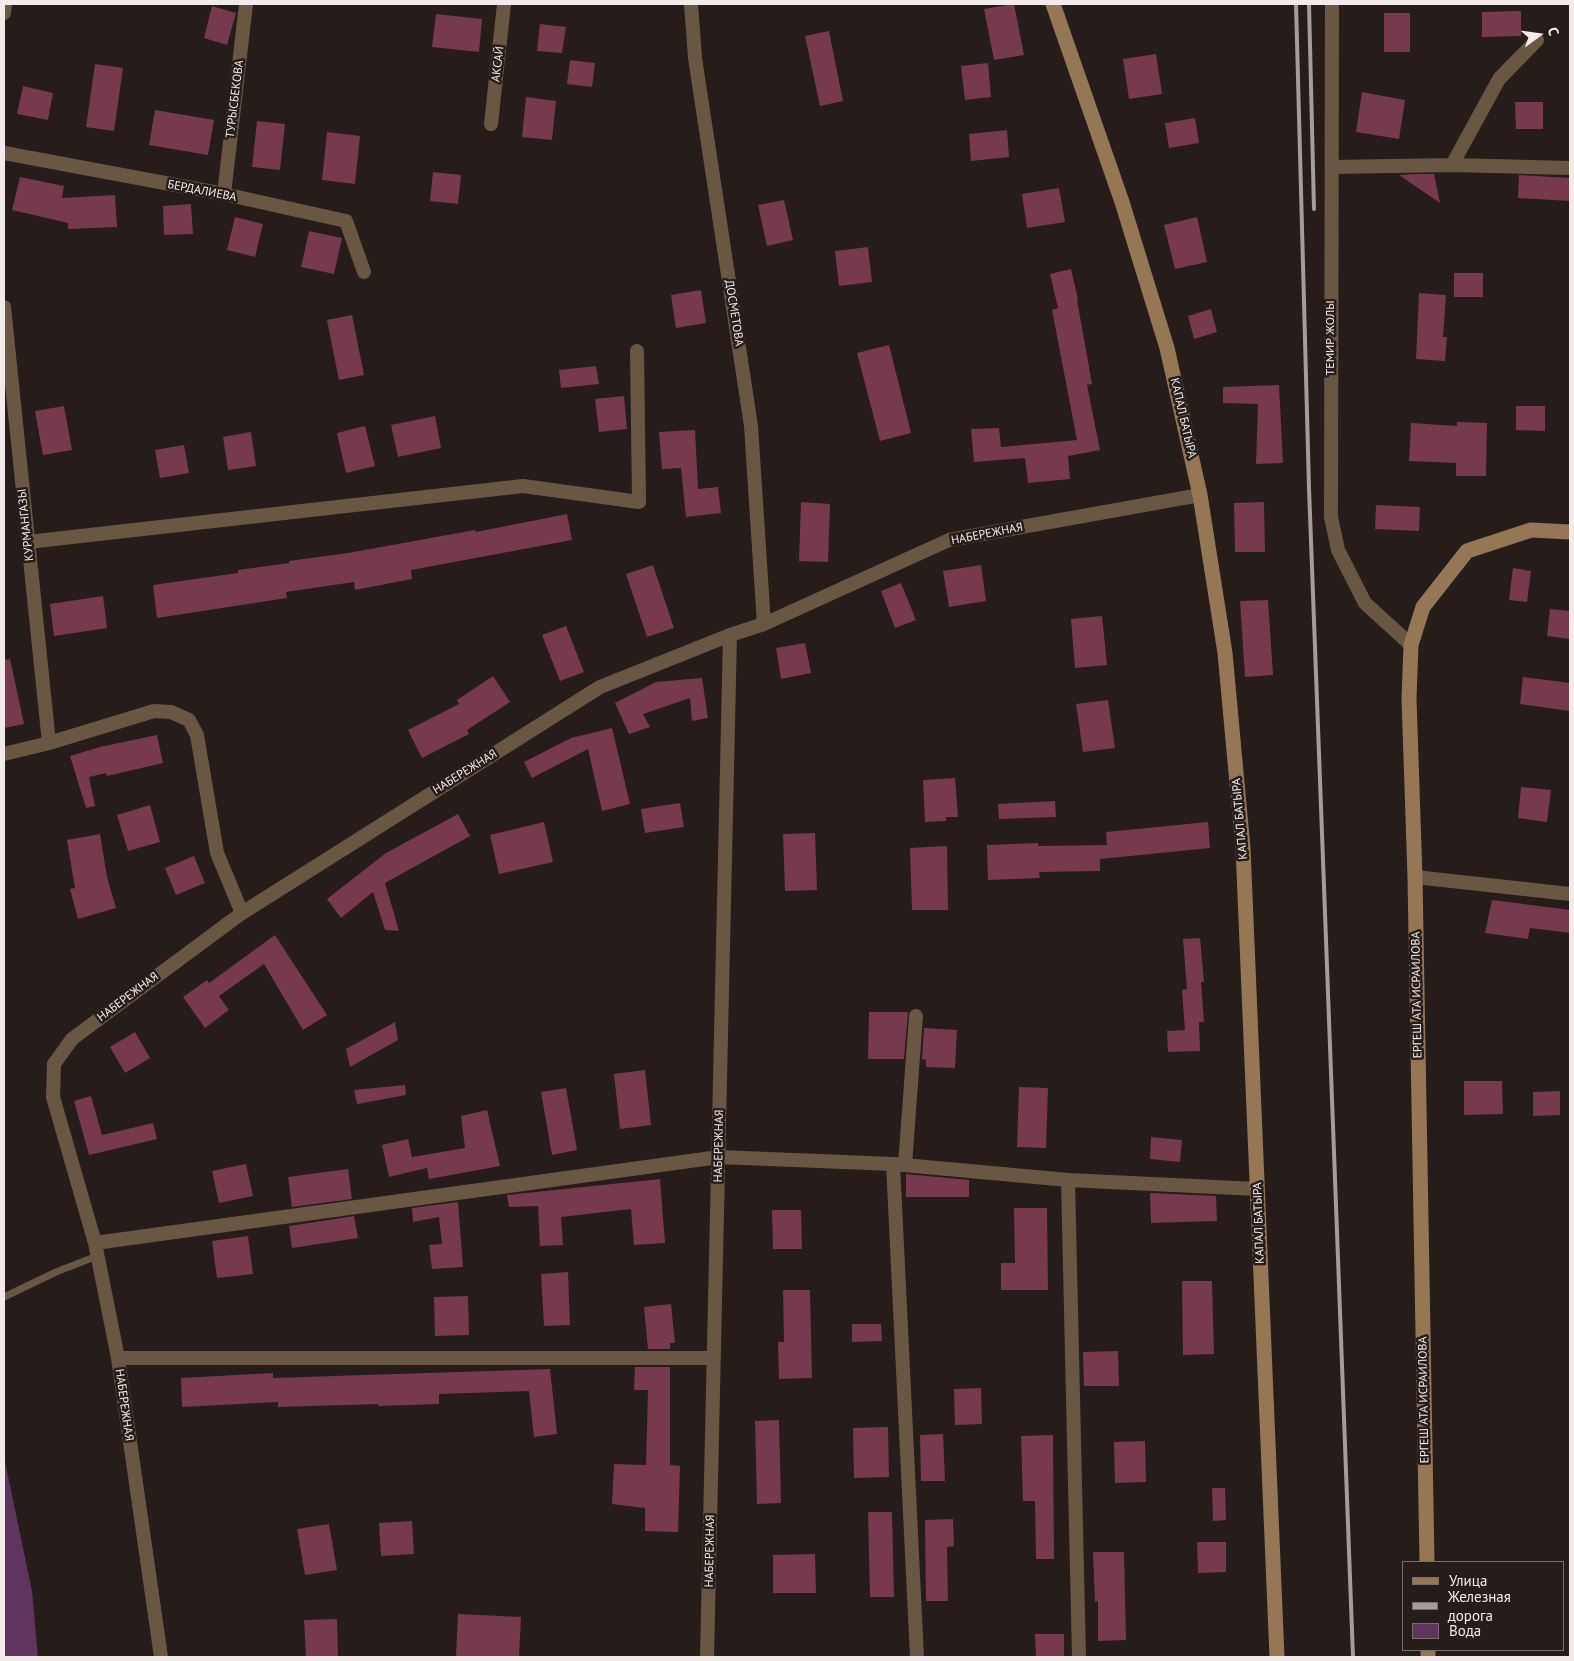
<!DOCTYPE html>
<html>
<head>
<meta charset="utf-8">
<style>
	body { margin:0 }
	#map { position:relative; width:1574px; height:1661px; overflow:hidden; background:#261c1a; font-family:"PT Sans",sans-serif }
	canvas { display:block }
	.frame { position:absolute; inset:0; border:5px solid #f3ebea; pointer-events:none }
	.legend { position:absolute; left:1402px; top:1561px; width:162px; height:90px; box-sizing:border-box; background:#261c1a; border:1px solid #786f6d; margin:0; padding:6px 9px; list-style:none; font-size:15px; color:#f3ebea }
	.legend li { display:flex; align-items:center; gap:10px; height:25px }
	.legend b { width:25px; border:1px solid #786f6d }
	.north { position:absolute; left:1514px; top:10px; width:50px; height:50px; -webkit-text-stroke:4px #261c1a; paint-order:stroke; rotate:76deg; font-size:14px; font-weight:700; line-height:20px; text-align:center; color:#f3ebea }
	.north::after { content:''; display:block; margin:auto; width:18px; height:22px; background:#f3ebea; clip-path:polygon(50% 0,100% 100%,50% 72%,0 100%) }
</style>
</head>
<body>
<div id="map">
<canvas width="1574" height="1661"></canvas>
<div class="frame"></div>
<ul class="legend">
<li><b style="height:6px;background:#957756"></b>Улица</li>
<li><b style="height:6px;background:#a59c9b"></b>Железная дорога</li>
<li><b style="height:14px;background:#5f345f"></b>Вода</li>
</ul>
<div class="north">С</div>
</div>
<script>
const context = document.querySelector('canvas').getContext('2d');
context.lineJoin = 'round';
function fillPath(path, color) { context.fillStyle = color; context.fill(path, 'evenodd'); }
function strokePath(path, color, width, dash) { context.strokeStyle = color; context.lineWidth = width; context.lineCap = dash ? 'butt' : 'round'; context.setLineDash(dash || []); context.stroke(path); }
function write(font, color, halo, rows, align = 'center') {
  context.font = font + ' "PT Sans",sans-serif'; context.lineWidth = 5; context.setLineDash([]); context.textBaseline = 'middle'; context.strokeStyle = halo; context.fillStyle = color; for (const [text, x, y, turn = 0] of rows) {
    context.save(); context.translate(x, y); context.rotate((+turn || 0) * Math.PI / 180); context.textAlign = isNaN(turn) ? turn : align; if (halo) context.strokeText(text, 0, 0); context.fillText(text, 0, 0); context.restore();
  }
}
const water = new Path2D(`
	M4,1457l28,134 6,66h-34z`);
const building = new Path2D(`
	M1014,4l10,51 -30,5 -10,-51z
	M212,6l24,7 -9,32 -23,-7z
	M1521,11v25l-39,1v-25z
	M1384,13h26v39h-26z
	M436,14l46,5 -3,33 -47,-5z
	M540,24l26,3 -4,26 -25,-2z
	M829,31l14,70 -23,5 -15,-70z
	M1156,54l6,40 -33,5 -6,-40z
	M570,60l25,3 -3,24 -25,-3z
	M988,63l3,34 -26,3 -4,-34z
	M95,64l28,4 -9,63 -28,-4z
	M23,86l30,7 -5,27 -31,-6z
	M1362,92l43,8 -6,39 -43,-7z
	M526,97l30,4 -4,39 -30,-3z
	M1515,102h28v27h-27z
	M155,110l59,10 -6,35 -59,-10z
	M1195,118l4,25 -30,5 -4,-25z
	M257,121l28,3 -5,46 -28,-3z
	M1007,130l2,27 -38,4 -2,-27z
	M327,132l33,4 -5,48 -33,-4z
	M433,172l28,3 -3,29 -28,-3z
	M1415,174h19l6,29 -41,-28z
	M1519,175l51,3v23l-52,-3z
	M20,177l44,9 -2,12 53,-3 2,32 -49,2v-6l-56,-13z
	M1059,188l6,34 -38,6 -5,-34z
	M784,200l9,40 -26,6 -9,-41z
	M191,204l2,30 -29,1 -1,-29z
	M235,217l28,7 -8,33 -28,-7z
	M1197,217l10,45 -32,7 -11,-44z
	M309,231l33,7 -8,36 -33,-7z
	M868,247l4,35 -33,4 -4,-35z
	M1071,269l7,30 -1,1 15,84 -5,1 13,65 -32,6 2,23 -42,4 -3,-25 -51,4 -3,-33 28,-1 2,19 76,-7 -25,-130 6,-2 -8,-34z
	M1454,273h29v24h-29z
	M701,290l5,33 -30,5 -5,-33z
	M1419,293l27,2 -3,42h4l-2,24 -29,-2z
	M1211,309l6,23 -23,7 -6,-23z
	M352,315l12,60 -25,5 -12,-60z
	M889,345l22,88 -31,8 -23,-88z
	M596,366l3,18 -38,4 -2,-18z
	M1279,385l4,78 -27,1 2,-60 -35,-1v-16z
	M624,396l3,33 -28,3 -4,-33z
	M64,406l8,44 -29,5 -8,-44z
	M1516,406h29v25l-29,-1z
	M435,416l6,32 -43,9 -7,-32z
	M1457,422l30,1 -1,53h-30v-13l-47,-2 2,-38 46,3z
	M365,426l10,40 -29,7 -9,-40z
	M695,430l3,59 20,-2 3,26 -35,4 -5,-49 -19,1 -3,-37z
	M251,432l5,34 -28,4 -5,-33z
	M184,445l5,28 -29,5 -5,-28z
	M801,502l29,2 -2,58 -29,-1z
	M1264,502l1,50h-30l-1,-49z
	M1376,505l44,2 -1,24 -44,-2z
	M567,514l5,26 -161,30 1,9 -57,11 -1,-8 -68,10 1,6 -130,20 -4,-33 85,-12v-3l51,-7v-2l59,-8 127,-23 1,2z
	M653,565l21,63 -27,9 -21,-63z
	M981,565l5,36 -37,6 -6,-36z
	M1513,568l18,3 -4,31 -18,-2z
	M901,583l15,37 -21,8 -14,-37z
	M103,596l4,32 -53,8 -4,-32z
	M1268,600l5,75 -28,2 -5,-76z
	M1550,609l20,2v28l-23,-3z
	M1102,616l5,49 -32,3 -4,-49z
	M566,626l18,46 -24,9 -18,-46z
	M805,643l6,30 -30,6 -5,-31z
	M10,659l14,65 -20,4v-68z
	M493,676l17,26 -43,28 2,4 -47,24 -14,-28 51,-26 -2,-4z
	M1523,677l47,6v28l-50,-7z
	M702,678l6,40 -16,3 -2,-23 -47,16 7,13 -21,7 -14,-31 41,-21z
	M1108,700l7,48 -32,4 -7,-48z
	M612,728l18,76 -28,7 -14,-62 -56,29 -8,-16 47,-24z
	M157,735l6,28 -56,13 -1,-3 -17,4 6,29 -9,2 -16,-52 30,-9z
	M955,778l3,39h-12v4l-21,1 -2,-42z
	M1521,787l30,3 -4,32 -29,-4z
	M1055,801l1,16 -57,2 -1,-15z
	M680,803l4,24 -39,6 -4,-24z
	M150,805l10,37 -32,9 -11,-36z
	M458,814l12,22 -85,47 14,48 -14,-1 -12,-38 -32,26 -14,-19 59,-46z
	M544,822l9,40 -54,12 -9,-39z
	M1208,822l2,26 -110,11v12l-61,1 1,6 -52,2 -1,-35 51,-2v3l69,-1 -1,-13z
	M815,833l2,57 -32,1 -2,-57z
	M100,834l7,43 9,31 -38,11 -8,-30 5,-1 -8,-48z
	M947,846l1,64h-36l-2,-62z
	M194,856l11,27 -29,12 -11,-27z
	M1492,900l78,10v23l-40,-5 -2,11 -43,-6z
	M275,935l52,80 -24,15 -39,-66 -45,32 10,14 -24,18 -22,-31 24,-17 2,3z
	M1200,938l4,44h-3l3,40h-5l1,29 -32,1 -1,-21 18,-1 -3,-40 5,-1 -4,-50z
	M869,1012h39l-4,47h-36z
	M395,1022l3,18 -48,27 -4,-18z
	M924,1028l33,2 -2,38 -29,-1v-7l-4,-1z
	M135,1032l15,26 -25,15 -15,-26z
	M645,1070l6,55 -31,4 -6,-55z
	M1464,1081h38l1,33 -39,1z
	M405,1085l1,10 -49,9 -3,-14z
	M1019,1087l29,1 -2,60 -29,-1z
	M566,1088l11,62 -25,5 -11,-63z
	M1560,1091v24l-27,1v-24z
	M91,1096l11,39 51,-12 4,16 -68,16 -15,-54z
	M487,1110l13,56 -71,13 -2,-11 -38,9 -7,-32 26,-6 4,18 53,-9 -4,-32z
	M1151,1137l31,3 -2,22 -30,-3z
	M246,1164l7,32 -34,7 -7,-32z
	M348,1169l4,30 -60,8 -4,-30z
	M906,1174l63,6v17h-63z
	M660,1179l5,64 -31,2 -3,-36 -70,8 2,28 -23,1 -2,-40 -29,1 -2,-12z
	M1150,1193l66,3 1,25 -66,2z
	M458,1202l5,65 -31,2 -3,-24 13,-1 -3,-27 -26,5 -1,-14z
	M1014,1208h33l1,82h-47v-27h14z
	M772,1210h29l1,39h-29z
	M354,1216l4,22 -66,10 -3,-22z
	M248,1236l5,38 -36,4 -5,-37z
	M568,1272l2,53 -26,1 -3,-52z
	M1182,1281h30l2,73 -31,1z
	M783,1290h27l2,88 -33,1 -1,-37h6z
	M468,1296l1,39 -34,1 -1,-39z
	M671,1304l4,39h-5v6h-22l-4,-42z
	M852,1324h29l1,17 -30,1z
	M1118,1351l1,35h-35l-1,-34z
	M635,1367h35v98l10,1 -2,66 -33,-1v-23l-33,-4 2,-40 32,1 2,-75h-14z
	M550,1369l7,65 -23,3 -5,-46 -90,3v10l-61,2v-2l-100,3v-5l-96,5 -1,-29 92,-5v5z
	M981,1388l1,36 -27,1 -1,-36z
	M779,1420l2,83 -24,1 -2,-83z
	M888,1427l1,50 -35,1 -1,-50z
	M943,1434l2,47h-24l-1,-46z
	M1053,1435l1,124h-18l-1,-58h-12l-2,-65z
	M1145,1441l1,41 -31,1 -1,-41z
	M1212,1488h13l1,32 -13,1z
	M868,1512h24l2,85h-24z
	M953,1519l1,27 -7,1 1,54h-22l-1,-81z
	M412,1521l2,33 -33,2 -2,-33z
	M329,1524l8,46 -32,5 -8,-46z
	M1197,1542h29v30l-28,1z
	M1093,1552h31l2,88 -28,1v-40l-3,1z
	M815,1554l1,39h-43v-38z
	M458,1614l63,3 -2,40h-63z
	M337,1619l1,38h-32l-2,-37z
	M1035,1634h29v23h-28z`);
const lane = new Path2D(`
	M4,1297l52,-25 41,-16`);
const street = new Path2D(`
	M691,4l4,54 56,368 13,198
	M1332,4l-1,513 7,33 27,53 46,42
	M4,13l1,-9
	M491,124l13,-120
	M4,153l220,41 122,27 18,51
	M1452,165l47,-86 38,-39
	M1332,167l120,-2 118,3
	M224,194l22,-190
	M4,307l45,436
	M28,542l495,-56 116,16 -2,-151
	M4,754l45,-11 105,-32 17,1 18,8 8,15 20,118 25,60
	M1415,877l155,17
	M893,1164l24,493
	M905,1165l11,-149
	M1068,1180l11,477
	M95,1243l624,-86 174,7 175,16 189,9
	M118,1358h596
	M161,1657l-43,-299 -23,-115 -42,-146 1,-33 18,-25 170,-126 358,-226 130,-52 34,-11 185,-84 251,-45
	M707,1657l23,-1022`);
const secondary = new Path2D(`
	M1053,4l69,198 45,146 33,147 25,158 18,195 34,809
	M1427,1562l-12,-685 -6,-179 2,-53 12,-38 44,-56 64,-21 39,2
	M1428,1650v7`);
const rail = new Path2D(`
	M1296,4l13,484 44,1169
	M1309,4l5,205`);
const streetNames = [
	["АКСАЙ",498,64,-83],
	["ТУРЫСБЕКОВА",235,99,-83],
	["БЕРДАЛИЕВА",202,191,11],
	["ДОСМЕТОВА",734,313,81],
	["ТЕМИР ЖОЛЫ",1331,338,-90],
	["КАПАЛ БАТЫРА",1183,418,77],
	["КУРМАНГАЗЫ",26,525,-96],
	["НАБЕРЕЖНАЯ",987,534,-11],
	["НАБЕРЕЖНАЯ",465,772,-32],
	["КАПАЛ БАТЫРА",1240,819,-95],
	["ЕРГЕШ АТА ИСРАИЛОВА",1417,995,-91],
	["НАБЕРЕЖНАЯ",128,997,-37],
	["НАБЕРЕЖНАЯ",719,1146,-89],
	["КАПАЛ БАТЫРА",1259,1223,-92],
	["ЕРГЕШ АТА ИСРАИЛОВА",1424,1400,-91],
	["НАБЕРЕЖНАЯ",124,1405,82],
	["НАБЕРЕЖНАЯ",710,1551,-89]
];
fillPath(water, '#5f345f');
fillPath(building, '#76394d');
strokePath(lane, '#6a5743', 7);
strokePath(street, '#6a5743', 14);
strokePath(secondary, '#957756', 15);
strokePath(rail, '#a59c9b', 4);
write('12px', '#f3ebea', '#261c1a', streetNames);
</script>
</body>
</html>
